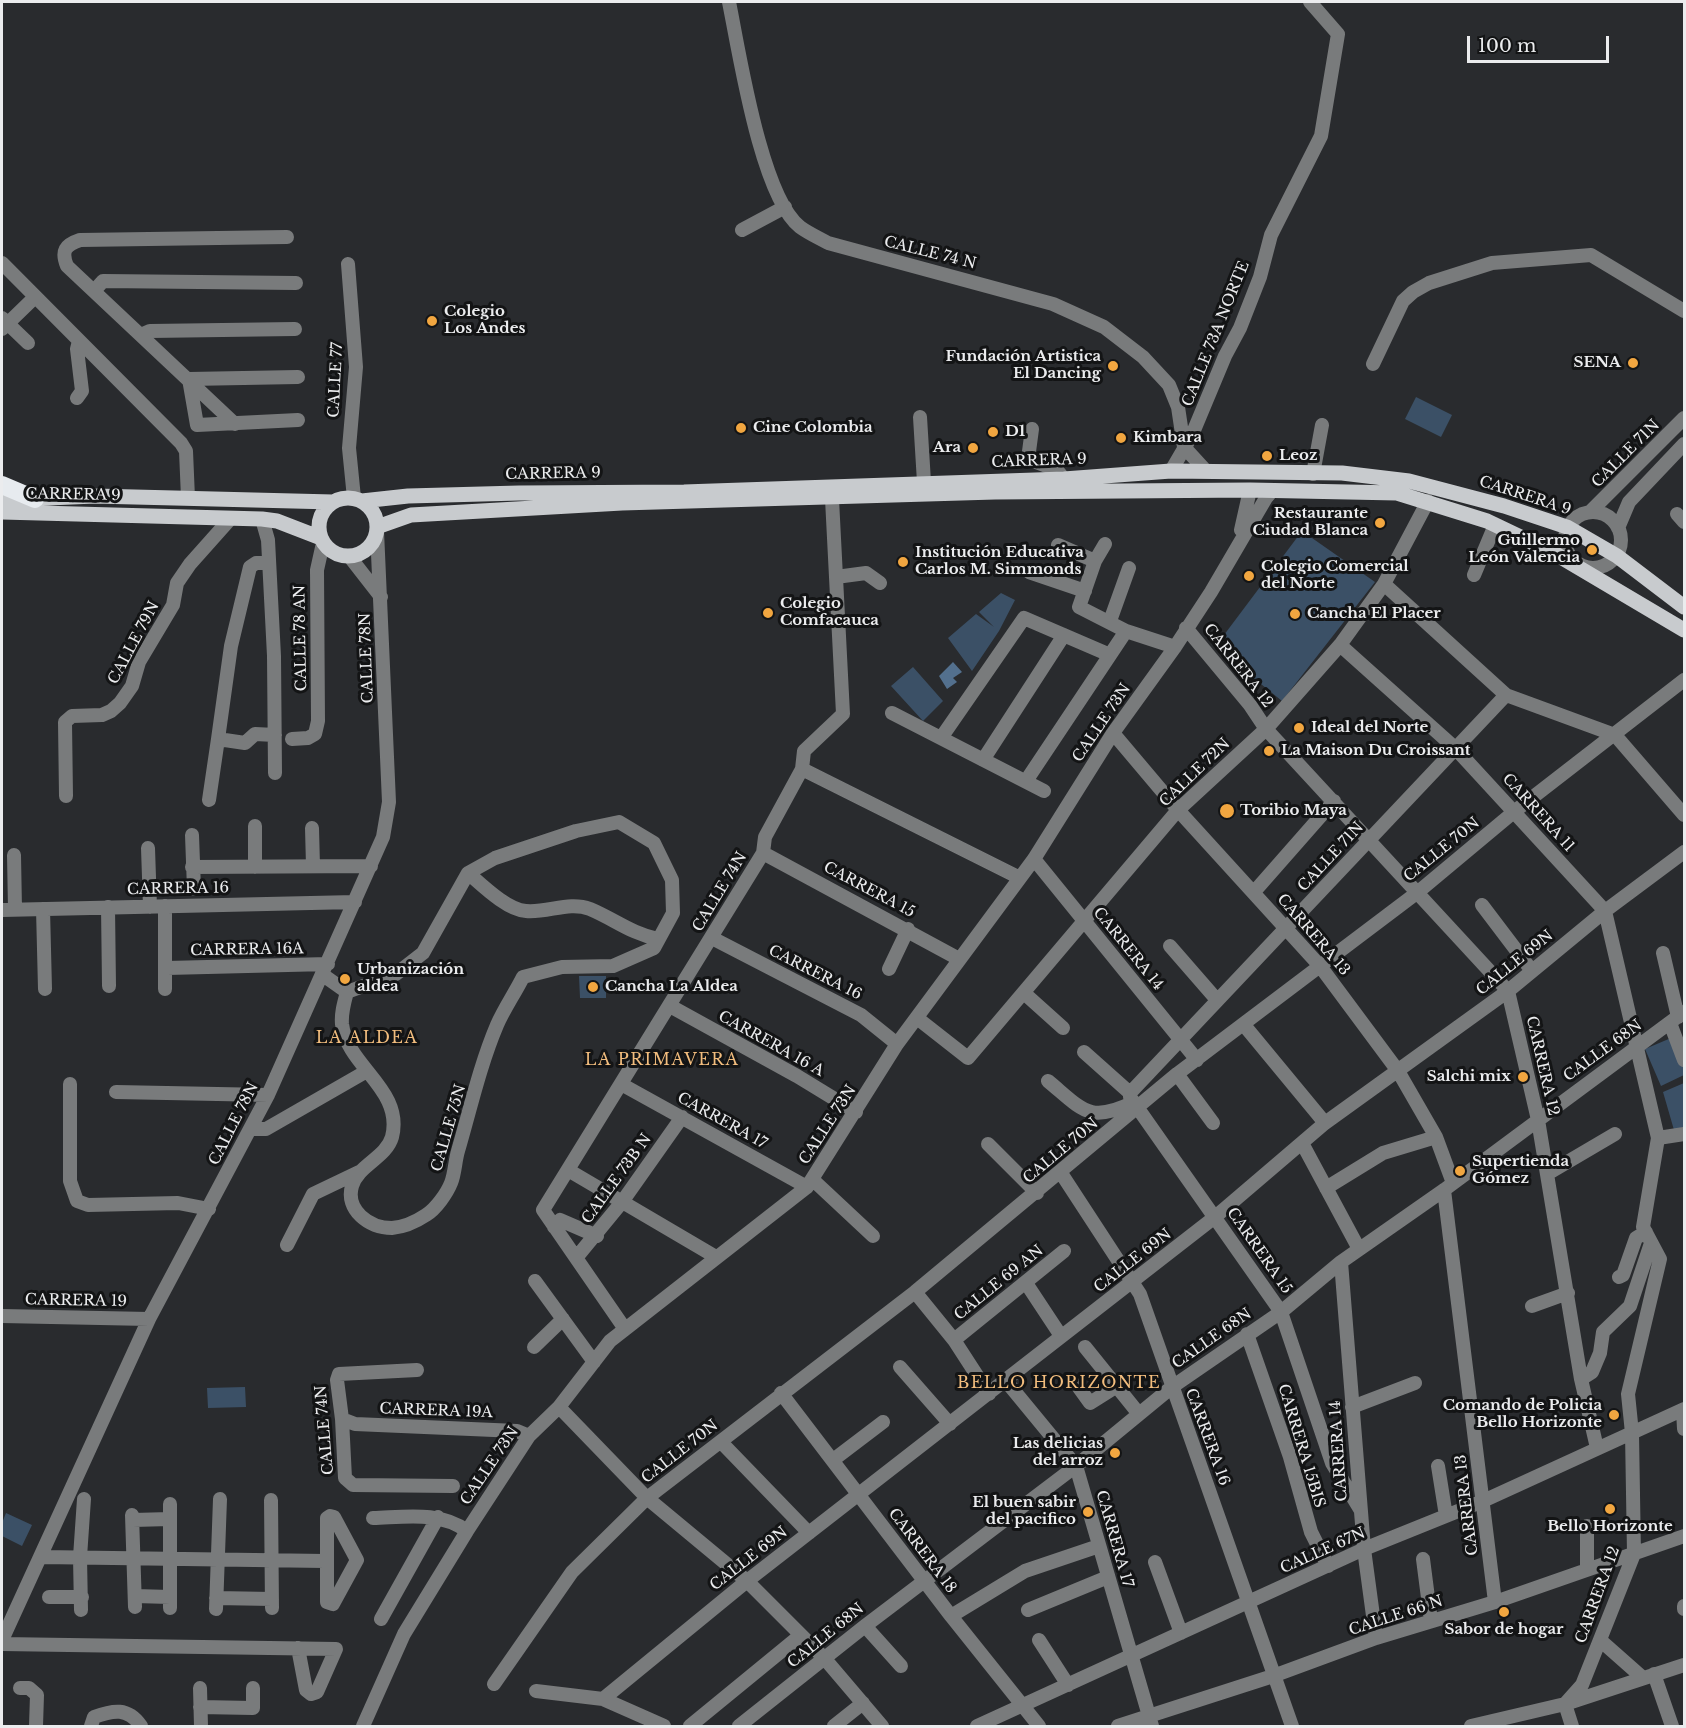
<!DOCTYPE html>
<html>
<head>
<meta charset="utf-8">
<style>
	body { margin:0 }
	#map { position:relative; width:1686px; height:1728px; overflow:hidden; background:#292b2e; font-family:"Libre Baskerville",serif }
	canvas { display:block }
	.frame { position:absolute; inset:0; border:3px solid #ebecee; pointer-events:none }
	.scale { position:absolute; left:1467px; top:36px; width:142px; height:27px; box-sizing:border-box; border:3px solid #ebecee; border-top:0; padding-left:8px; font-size:18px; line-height:21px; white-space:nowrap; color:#ebecee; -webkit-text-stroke:4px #131415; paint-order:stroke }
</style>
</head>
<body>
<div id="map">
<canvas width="1686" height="1728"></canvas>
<div class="frame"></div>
<div class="scale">100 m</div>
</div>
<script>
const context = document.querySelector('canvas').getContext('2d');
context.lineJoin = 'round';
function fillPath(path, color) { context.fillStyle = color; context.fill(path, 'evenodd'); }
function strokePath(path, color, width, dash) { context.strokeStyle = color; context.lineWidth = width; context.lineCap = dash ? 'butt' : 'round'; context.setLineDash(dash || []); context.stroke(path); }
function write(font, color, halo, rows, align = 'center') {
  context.font = font + ' "Libre Baskerville",serif'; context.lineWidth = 6; context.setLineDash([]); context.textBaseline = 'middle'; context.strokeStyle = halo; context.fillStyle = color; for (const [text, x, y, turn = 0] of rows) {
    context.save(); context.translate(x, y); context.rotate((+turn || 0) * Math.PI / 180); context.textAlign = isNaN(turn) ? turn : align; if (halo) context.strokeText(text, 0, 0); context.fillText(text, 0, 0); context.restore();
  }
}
const green = new Path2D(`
	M1416,397l36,18 -11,22 -36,-18z
	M1302,531l73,51 -93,119 -67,-54z
	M1001,593l14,7 -16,31 -27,40 -24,-33 28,-24 18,13 -15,-15z
	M913,667l30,34 -20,20 -32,-35z
	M579,976h27v22h-26z
	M1671,1038l13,28v9l-23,11 -16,-37z
	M1684,1083v44l-10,3 -11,-38z
	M245,1387l1,20 -38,1 -1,-20z
	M6,1513l26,12 -10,21 -20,-10v-13z`);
const water = new Path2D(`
	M953,662l9,10 -9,6 4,4 -10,7 -8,-13z`);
const minor = new Path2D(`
	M729,2c10,49 32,195 71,225 8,6 19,11 28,16l225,61 51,23 39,30 26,28 9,22 6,40 22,24
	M742,230l43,-23
	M2,263l179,180 5,8 2,47
	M348,264l8,103 -7,81 5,50
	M94,291l9,-10 193,2
	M2,318l26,25
	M2,329l33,-32
	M141,335l9,-4 145,-2
	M1373,364l30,-63 10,-9 16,-9 63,-20 99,-8 93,56
	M77,398l5,-7 -5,-42 2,-8
	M920,417l4,65
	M235,424l-168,-158c-6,-15 -2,-21 13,-26l207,-3
	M197,425l-8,-46 109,-2
	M197,425l101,-5
	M1032,429l-4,30 29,11 7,9
	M1171,471l21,-36 33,-79 15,-28 20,-51 11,-42 50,-99 17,-102 -28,-32
	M1313,474l9,-49
	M1565 540a28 28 0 1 1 56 0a28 28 0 1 1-56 0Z
	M1590,512l94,-94
	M1677,514l7,8
	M262,519l6,21 6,116 1,117
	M1618,528l11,-26 55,-58
	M1241,530l9,-40
	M1105,544l-10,17 -16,46 47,24 49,16
	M1058,545l37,16
	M349,556l32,41
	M1029,572l56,19
	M1474,575l21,-50
	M836,577l30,-4 14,10
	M1384,584l122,111 109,40 69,80
	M1110,621l19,-53
	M1186,628l64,77 16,24 242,262 30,129 43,259 16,69
	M1340,645l115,103 150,163 53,227 -15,89 17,32 -32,135 4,39 2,121 -52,131 -17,19 7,22
	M892,713l152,78
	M1113,733l65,77 142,156 78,105 38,66 17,46
	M941,738l83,-120 86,37
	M218,739l13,-93 19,-79 6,-4h13
	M292,739l16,-1 7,-4 3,-13 -1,-151 6,-27
	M983,760l81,-125
	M802,769l218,109
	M1026,781l100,-150
	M66,796l-1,-74 7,-6 30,-1 9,-4 9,-8 12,-17 7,-24 34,-57 4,-22 13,-19 41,-46
	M209,800l9,-61 27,4 10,-9 20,1
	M312,828l1,38
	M192,835l2,54
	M148,848l2,59
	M763,853l196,106
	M14,855l1,54
	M1034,859l163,201
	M192,867l179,-1
	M255,867v-41
	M468,873c14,12 39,37 58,38 22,2 43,-10 64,-2 24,10 42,25 68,30
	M1254,892l80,-91
	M1482,905l50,66
	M165,906v83
	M108,907l1,79
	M43,909l2,80
	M2,910l353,-8
	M712,938l149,77 36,29
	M1170,946l47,54
	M1663,953l15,64
	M167,968l161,-4
	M889,969l19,-40
	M323,975l24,17c-3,11 -6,21 -5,32 5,43 62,65 50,113 -6,21 -34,28 -40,49 -7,24 17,42 40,42 12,-1 25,-7 34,-13 10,-6 21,-22 25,-32 4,-10 4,-22 7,-32 12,-41 22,-86 39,-126 7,-16 18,-32 26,-48l39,-10 51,-1 41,-18 19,-35 -1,-33 -18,-37 -35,-21 -43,9 -81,27 -27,15 -45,80 -27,21 -49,18
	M1024,993l39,35
	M670,1006l127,70 59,36
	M917,1018l51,40 210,-248 88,-81 74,-84 44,-61 44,-83
	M1670,1023l14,37
	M1244,1025l81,98
	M1084,1052l46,41v4l151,215 51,151 28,46
	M1177,1074l36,49
	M1048,1081c35,29 41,43 86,21
	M70,1084v97l7,20 11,4 90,-2 31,6
	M621,1084l186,103
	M116,1092l152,3
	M1130,1093l376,-398
	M250,1129h16l101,-58
	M1658,1138l26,-4
	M1302,1143l57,106
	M988,1144l49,49
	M568,1170l148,87
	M1061,1173l79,121 152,432
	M1547,1174l68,-40
	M812,1179l61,57
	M1326,1188l57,-35 53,-16
	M1444,1190l51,412
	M554,1227l6,-7 37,16
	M287,1245l26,-51 46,-22
	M576,1258l46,-56 60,-85
	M1341,1262l23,287 12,89
	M1619,1277l4,-2 13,-37 10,-6
	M535,1281l59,81
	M1026,1283l35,53
	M915,1292l39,48 35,54
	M1532,1306l36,-13
	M2,1316l147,3
	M625,1329l-82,-119 220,-357 2,-16 37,-68 2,-18 39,-37 -11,-215
	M1247,1334l43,123 21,75 17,34
	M954,1340l110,-89
	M534,1347l29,-28
	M1085,1347l54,67
	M900,1367l50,57
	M417,1370l-78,4 -2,6 5,39 3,59 8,7 100,1
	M1581,1379l11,-7 8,-19 3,-21 27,-26 21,-63
	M1006,1381l70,85 76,260
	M1077,1385l13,18 27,-17
	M781,1393l170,223 88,110
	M559,1407l88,91 100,83 78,78 57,67
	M1352,1407l63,-24
	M1683,1410l1,19
	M342,1419l13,5 162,7 12,5
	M721,1442l88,91
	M833,1460l50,-38
	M1438,1466l8,50
	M271,1500l1,108
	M170,1504v104
	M132,1515l3,92
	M330,1516l4,1 23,43 -24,44 -6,-2v-84z
	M373,1518c33,-1 67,-7 94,13
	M133,1520l37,-1
	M1587,1526v43
	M42,1557l283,4
	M1423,1559l8,62
	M1155,1562l26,71
	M135,1596l35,1
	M49,1597h33
	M216,1598l56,1
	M1684,1606v3
	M216,1609l4,-110
	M81,1610l-1,-53 4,-58
	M1028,1610l80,-33
	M951,1616l74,-45 74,-25
	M381,1619l57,-102
	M865,1626l36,40
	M2,1640l147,-321 119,-224 115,-258 6,-35 -12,-271
	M1039,1640l29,45
	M1600,1640l43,38
	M2,1644l334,5 -19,43 -6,2 -5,-4 -8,-42
	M1654,1674l18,52
	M494,1684l78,-112 75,-74 268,-206 262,-218 241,-182 97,-81 169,-131
	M20,1688h9l8,7 -1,31
	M200,1688l1,38
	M536,1691l67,8 61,27
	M603,1699l144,-118 468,-364 110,-94 183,-132 97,-80 79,-59
	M200,1707l53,1v-20
	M91,1726l3,-9c19,-7 34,-10 47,9
	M363,1726l41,-92 63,-103 62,-95 30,-29 51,-66 197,-154 90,-143 137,-185 79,-126 62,-86 36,-55 55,-94 6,-7
	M690,1726l111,-91
	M739,1726l126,-100 211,-160 96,-79 109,-75 60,-50 103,-72 240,-178
	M834,1726l29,-23
	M977,1726l387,-177 119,-48 201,-92
	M1118,1726l155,-50 103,-38 119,-36 189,-66
	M1471,1726l94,-22 119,-39`);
const major = new Path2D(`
	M319 527a29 29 0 1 1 58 0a29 29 0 1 1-58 0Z
	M2,500l93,-4 238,6
	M362,501l46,-5 111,-3 165,-1 380,-13 107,-8 171,2 67,8 95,25 63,21 50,29 67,51
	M2,512l260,7 15,2 44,17
	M377,527l34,-12 211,-12 373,-11 255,-2 147,3 90,28 67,32 130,77`);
const highway = new Path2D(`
	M2,485l33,14`);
const markers = [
	[432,321,6,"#f1a640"],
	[1633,363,6,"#f1a640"],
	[1113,366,6,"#f1a640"],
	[741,428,6,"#f1a640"],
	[993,432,6,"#f1a640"],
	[1121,438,6,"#f1a640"],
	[973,448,6,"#f1a640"],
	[1267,456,6,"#f1a640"],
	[1380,523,6,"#f1a640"],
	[1592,550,6,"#f1a640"],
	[903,562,6,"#f1a640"],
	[1249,576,6,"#f1a640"],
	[768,613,6,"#f1a640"],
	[1295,614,6,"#f1a640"],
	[1299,728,6,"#f1a640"],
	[1269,751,6,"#f1a640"],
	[1227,811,8,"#f1a640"],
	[345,979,6,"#f1a640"],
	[593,987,6,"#f1a640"],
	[1523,1077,6,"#f1a640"],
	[1460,1171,6,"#f1a640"],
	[1614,1415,6,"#f1a640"],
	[1115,1453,6,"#f1a640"],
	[1610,1509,6,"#f1a640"],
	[1088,1512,6,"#f1a640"],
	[1504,1612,6,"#f1a640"]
];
const streetNames = [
	["CALLE 74 N",930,253,14],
	["CALLE 73A NORTE",1216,334,-68],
	["CALLE 77",336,380,-87],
	["CALLE 71N",1626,454,-45],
	["CARRERA 9",1039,461,-2],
	["CARRERA 9",553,474,-1],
	["CARRERA 9",73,495,1],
	["CARRERA 9",1525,496,18],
	["CALLE 78 AN",301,638,-91],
	["CALLE 79N",134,643,-62],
	["CALLE 78N",367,658,-92],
	["CARRERA 12",1238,666,52],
	["CALLE 73N",1102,723,-56],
	["CALLE 72N",1195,773,-44],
	["CARRERA 11",1538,813,48],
	["CALLE 70N",1442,850,-39],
	["CALLE 71N",1331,857,-47],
	["CARRERA 16",178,889,-1],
	["CARRERA 15",869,890,28],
	["CALLE 74N",720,892,-59],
	["CARRERA 13",1313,935,49],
	["CARRERA 14",1128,949,51],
	["CARRERA 16A",247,950,-1],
	["CALLE 69N",1515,963,-39],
	["CARRERA 16",815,973,27],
	["CARRERA 16 A",771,1044,29],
	["CALLE 68N",1603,1051,-36],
	["CARRERA 12",1542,1066,77],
	["CARRERA 17",722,1121,29],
	["CALLE 78N",234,1124,-63],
	["CALLE 73N",828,1125,-57],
	["CALLE 75N",449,1128,-74],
	["CALLE 70N",1061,1151,-40],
	["CALLE 73B N",617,1179,-54],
	["CARRERA 15",1259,1251,55],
	["CALLE 69N",1133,1261,-38],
	["CALLE 69 AN",999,1283,-39],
	["CARRERA 19",76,1301,1],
	["CALLE 68N",1212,1339,-35],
	["CARRERA 19A",436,1411,2],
	["CALLE 74N",325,1430,-95],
	["CARRERA 16",1207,1437,70],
	["CARRERA 15BIS",1301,1446,73],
	["CARRERA 14",1339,1451,-94],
	["CALLE 70N",680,1452,-38],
	["CALLE 73N",490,1466,-56],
	["CARRERA 13",1467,1505,-97],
	["CARRERA 17",1114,1539,74],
	["CARRERA 18",922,1551,53],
	["CALLE 67N",1323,1551,-24],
	["CALLE 69N",749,1559,-38],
	["CARRERA 12",1598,1595,-70],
	["CALLE 66 N",1396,1616,-18],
	["CALLE 68N",826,1636,-39]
];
const poiNames = [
	["Colegio",444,312],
	["Los Andes",444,329],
	["Fundación Artistica",1101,357,"right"],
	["El Dancing",1101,374,"right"],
	["SENA",1621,363,"right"],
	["Cine Colombia",753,428],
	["D1",1005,432],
	["Kimbara",1133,438],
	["Ara",961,448,"right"],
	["Leoz",1279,456],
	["Restaurante",1368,514,"right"],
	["Ciudad Blanca",1368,531,"right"],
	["Guillermo",1580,541,"right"],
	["León Valencia",1580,558,"right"],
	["Institución Educativa",915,553],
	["Carlos M. Simmonds",915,570],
	["Colegio Comercial",1261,567],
	["del Norte",1261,584],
	["Colegio",780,604],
	["Comfacauca",780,621],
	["Cancha El Placer",1307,614],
	["Ideal del Norte",1311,728],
	["La Maison Du Croissant",1281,751],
	["Toribio Maya",1240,811],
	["Urbanización",357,970],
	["aldea",357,987],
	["Cancha La Aldea",605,987],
	["Salchi mix",1511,1077,"right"],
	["Supertienda",1472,1162],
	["Gómez",1472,1179],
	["Comando de Policia",1602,1406,"right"],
	["Bello Horizonte",1602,1423,"right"],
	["Las delicias",1103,1444,"right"],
	["del arroz",1103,1461,"right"],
	["El buen sabir",1076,1503,"right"],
	["del pacifico",1076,1520,"right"],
	["Bello Horizonte",1610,1527,"center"],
	["Sabor de hogar",1504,1630,"center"]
];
const neighbourhoodNames = [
	["LA ALDEA",367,1038],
	["LA PRIMAVERA",662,1060],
	["BELLO HORIZONTE",1059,1383]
];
fillPath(green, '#3b5066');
fillPath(water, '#53708e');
strokePath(minor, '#797b7c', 14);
strokePath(major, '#c8cbce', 15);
strokePath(highway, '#e7ebef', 18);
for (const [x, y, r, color] of markers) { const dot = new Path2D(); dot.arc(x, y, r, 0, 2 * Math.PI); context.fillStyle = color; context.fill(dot); strokePath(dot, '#131415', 2); }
write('15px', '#ebecee', '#131415', streetNames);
write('bold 15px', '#ebecee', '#131415', poiNames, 'left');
context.letterSpacing = '1.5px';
write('16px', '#f2bd7e', '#131415', neighbourhoodNames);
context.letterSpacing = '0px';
</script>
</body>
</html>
